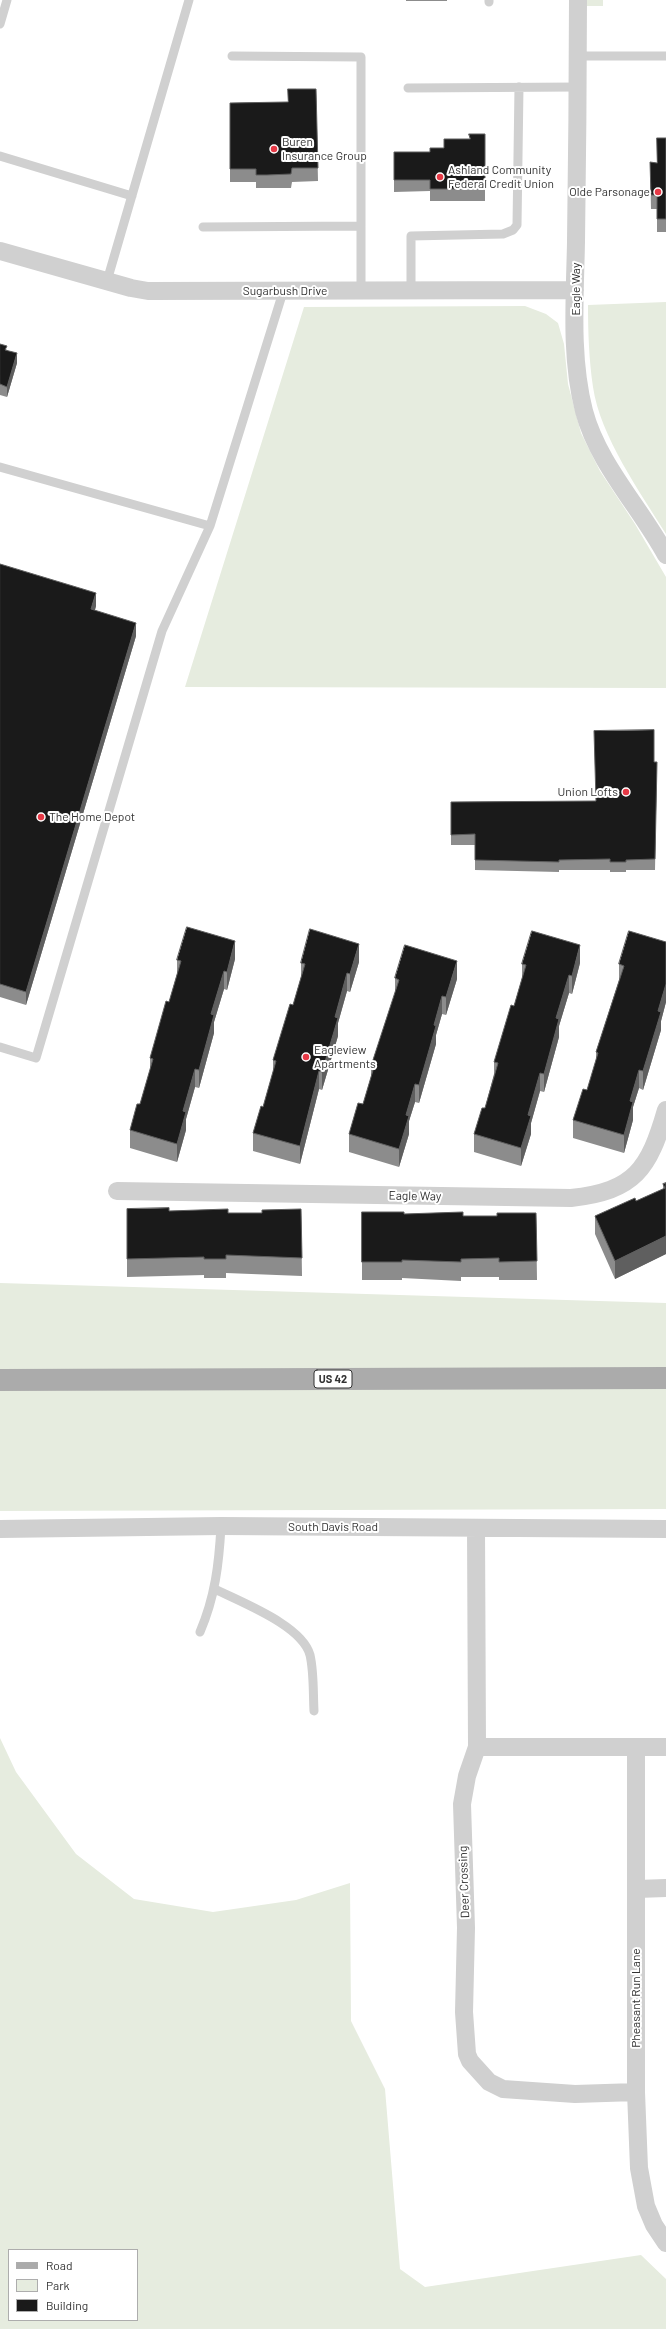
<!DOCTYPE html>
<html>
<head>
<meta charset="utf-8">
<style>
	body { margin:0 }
	#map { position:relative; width:666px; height:2329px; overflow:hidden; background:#fff; font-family:Barlow,sans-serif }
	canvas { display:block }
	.legend { position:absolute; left:8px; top:2249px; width:130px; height:72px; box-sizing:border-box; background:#fff; border:1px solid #adadad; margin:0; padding:5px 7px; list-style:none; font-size:12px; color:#333 }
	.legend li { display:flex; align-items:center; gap:8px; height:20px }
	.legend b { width:20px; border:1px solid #adadad }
</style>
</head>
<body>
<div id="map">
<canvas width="666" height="2329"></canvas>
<ul class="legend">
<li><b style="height:5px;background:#ababab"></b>Road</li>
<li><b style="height:11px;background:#e6ecdf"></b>Park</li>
<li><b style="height:11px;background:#1a1a1a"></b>Building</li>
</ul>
</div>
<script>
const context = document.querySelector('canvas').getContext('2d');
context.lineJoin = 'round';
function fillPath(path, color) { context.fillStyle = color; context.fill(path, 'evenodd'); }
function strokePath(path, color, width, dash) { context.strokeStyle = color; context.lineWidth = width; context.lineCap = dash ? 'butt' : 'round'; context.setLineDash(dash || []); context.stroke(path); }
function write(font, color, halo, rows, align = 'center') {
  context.font = font + ' Barlow,sans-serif'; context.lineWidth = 4; context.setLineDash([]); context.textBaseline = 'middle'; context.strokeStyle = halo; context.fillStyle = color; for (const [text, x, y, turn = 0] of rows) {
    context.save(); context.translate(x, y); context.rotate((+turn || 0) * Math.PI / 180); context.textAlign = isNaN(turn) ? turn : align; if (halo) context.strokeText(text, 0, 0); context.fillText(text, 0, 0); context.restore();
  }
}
const green = new Path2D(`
	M579,0h24v6h-24z
	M666,302v232c-26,-42 -66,-98 -73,-147 -4,-27 -5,-55 -5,-82z
	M525,306l21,8 12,9 6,21 4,40 13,49 19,38 35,53 31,53v111l-481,-1 119,-380z
	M0,1283l666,20v71l-666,1z
	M666,1383v126l-666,2v-126z
	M0,1738l16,34 60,82 58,45 79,13 83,-12 54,-17 1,138 34,68 15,180 25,18 216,-32 25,24v50h-666zM9,2250h128v70h-128z`);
const service = new Path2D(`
	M489,0v2
	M0,24l7,-24
	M232,56l129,1v234
	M578,56h88
	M408,88l171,-1
	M0,156l132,40
	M203,227l158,-1
	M107,281l82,-281
	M411,291v-55l92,-2 10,-4 4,-5 2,-138
	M0,467l210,59
	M0,1047l36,11 126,-427 48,-105 73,-234
	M215,1589c25,13 87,36 95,66 4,17 3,38 4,56
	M200,1632c15,-35 19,-68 21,-106`);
const minor = new Path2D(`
	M578,0c0,81 -1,161 -2,242 -1,55 -6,115 8,169 14,53 56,96 82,144
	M0,251l131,37 17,3 427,-1
	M117,1191l454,7c64,-7 78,-29 95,-88
	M476,1528l1,219 -10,29 -5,28 4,124 -2,84 3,42 3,7 19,21 14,7 72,5 61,-2
	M0,1529l221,-3 445,3
	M477,1747h189
	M636,1748v344l3,76 7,38 8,19 12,18
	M637,1889l29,-1`);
const primary = new Path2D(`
	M0,1380l666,-2`);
const wall = new Path2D(`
	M406,0h41v1h-41z
	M316,89l2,92 -26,1 -1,6h-35v-6h-26v-79l58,-1z
	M485,134v67h-55v-10l-36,1v-40h36l14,-4z
	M666,138v94h-9v-23h-6l-1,-47 7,1z
	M0,344l7,6 10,13 -10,34 -7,-2z
	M0,564l96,42 -1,4 41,26 -110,369 -26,-8z
	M654,762h3l-2,108h-29v2h-16v-2h-51v2l-84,-2v-25h-24v-43l145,-1z
	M666,942v60l-5,19v9l-18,60 -4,-2 -6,19v13l-9,33 -51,-15v-18l14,-30 9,-27v-11l23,-72v-16z
	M235,959l-8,31 -3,-1 -10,33v11l-15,55 -4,-1 -9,32v11l-9,32 -47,-14v-18l10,-26 10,-34v-12l19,-56 8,-28v-14z
	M359,962l-9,30 -3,-1 -9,32v13l-16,54 -3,-1 -19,75 -47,-13v-18l10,-26 10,-35v-12l20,-55 8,-28v-14z
	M580,963l-8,31 -3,-1 -10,33v11l-15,55 -4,-1 -9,32v11l-10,32 -47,-14v-18l11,-26 9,-34v-12l20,-56 8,-28v-14z
	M395,978l62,1 -11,36 -4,-1 -6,21v9l-17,59 -4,-1 -6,19v13l-10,33 -50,-15v-18l14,-30 8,-27v-11l24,-72z
	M666,1183v71l-51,25 -20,-45v-18l41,-15 27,-12v-5z
	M127,1209l42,2 59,2h34l39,-4 1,67 -76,-3v5h-22v-3l-77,2z
	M362,1212l42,2 59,2h34l39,-3 1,67h-38v-3h-38v4l-59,-3v2h-40z`);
const shadedWall = new Path2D(`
	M17,353v10l-10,34v-10z
	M96,593v13l-5,17v-14z
	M136,623v13l-110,369v-13z
	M235,941v18l-8,31v-18z
	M359,944v18l-9,30v-18z
	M580,945v18l-8,31v-18z
	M457,961v18l-11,36v-18z
	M224,971v18l-10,33v11l-15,55v-18l12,-56z
	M347,973v18l-9,32v13l-16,54v-18l13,-55z
	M569,975v18l-10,33v11l-15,55v-18l12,-56z
	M666,984v18l-5,19v9l-18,60v-19l15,-60z
	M442,996v18l-6,21v9l-17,59v-18l15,-60z
	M195,1069v18l-9,32v11l-9,32v-18l6,-33z
	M639,1070v18l-6,19v13l-9,33v-18l6,-34z
	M319,1071v18l-19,75v-18z
	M540,1073v18l-9,32v11l-10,32v-18l7,-33z
	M415,1084v18l-6,19v13l-10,33v-18l7,-34z
	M666,1236v18l-51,25v-18z`);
const building = new Path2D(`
	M288,89h28l2,79h-26l-1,6 -24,1h-11v-6h-26v-66l58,-1z
	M469,134h16v55h-55v-9h-36v-28h36v-4h14v-9h26z
	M657,138h9v81h-9v-24h-6l-1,-33 7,1z
	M0,344l7,2 -2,4 12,3 -10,34 -7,-3z
	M0,564l96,29 -5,16 45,14 -110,369 -26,-8z
	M654,730v32h3l-2,97 -29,1v2h-16v-3l-51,1v2l-84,-2v-26l-24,1v-33l145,-1 -2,-70z
	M187,927l48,14 -8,31 -3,-1 -13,43 3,1 -15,55 -4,-1 -12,42 3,1 -9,32 -47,-14 7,-26h3l13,-45 -3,-1 16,-57 3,1 12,-41 -4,-1z
	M310,929l49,15 -9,30 -3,-1 -12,44 3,1 -16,54 -3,-1 -19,75 -47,-13 8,-27 2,1 13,-46 -3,-1 17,-56 3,1 12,-41 -4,-1z
	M532,931l48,14 -8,31 -3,-1 -13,43 3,1 -15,55 -4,-1 -12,42 3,1 -10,32 -47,-14 8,-26h3l13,-45 -4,-1 17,-57 3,1 12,-41 -4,-1z
	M629,931l37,11v42l-8,27 3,1 -18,59 -4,-1 -9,31 3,1 -9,33 -51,-15 10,-31 4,1 11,-37 -2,-1 28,-86 -5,-2z
	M405,945l52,16 -11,36 -4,-1 -8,29 2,1 -17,59 -4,-1 -9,31 3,1 -10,33 -50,-15 9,-31 5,1 11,-37 -3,-1 28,-86 -4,-2z
	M666,1183v53l-51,25 -20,-45 40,-18 1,3 29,-13 -2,-4z
	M169,1208v3l59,-2v4h34v-3l39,-1 1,49 -76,-3v4h-22v-2l-77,2v-50z
	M362,1212h42v2l59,-2v4h34v-3h39l1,48 -38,1v-4l-38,1v3l-59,-2v2h-40z`);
const markers = [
	[274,149,4,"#e63946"],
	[440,177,4,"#e63946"],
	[658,192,4,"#e63946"],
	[626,792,4,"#e63946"],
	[41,817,4,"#e63946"],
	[306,1057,4,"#e63946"]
];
const shields = [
	[333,1379,38]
];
const shieldNames = [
	["US 42",333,1379]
];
const poiNames = [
	["Buren",282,142],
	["Insurance Group",282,156],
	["Ashland Community",448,170],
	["Federal Credit Union",448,184],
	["Olde Parsonage",650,192,"right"],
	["Union Lofts",618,792,"right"],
	["The Home Depot",49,817],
	["Eagleview",314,1050],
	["Apartments",314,1064]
];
const streetNames = [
	["Eagle Way",576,289,-90],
	["Sugarbush Drive",285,291],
	["Eagle Way",415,1196,1],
	["South Davis Road",333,1527],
	["Deer Crossing",464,1882,-92],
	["Pheasant Run Lane",636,1998,-90]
];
fillPath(green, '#e6ecdf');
strokePath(service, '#d0d0d0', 9);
strokePath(minor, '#d0d0d0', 18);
strokePath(primary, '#ababab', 22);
fillPath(wall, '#8c8c8c');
fillPath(shadedWall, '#5f5f5f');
fillPath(building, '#1a1a1a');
strokePath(building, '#5f5f5f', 1);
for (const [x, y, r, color] of markers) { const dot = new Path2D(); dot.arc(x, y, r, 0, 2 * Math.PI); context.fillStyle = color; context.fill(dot); strokePath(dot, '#fff', 1.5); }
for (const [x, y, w] of shields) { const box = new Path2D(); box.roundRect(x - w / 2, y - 9, w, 18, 3); context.fillStyle = '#fff'; context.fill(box); strokePath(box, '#333', 1); }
write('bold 11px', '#333', null, shieldNames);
write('12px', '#333', '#fff', poiNames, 'left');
write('12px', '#333', '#fff', streetNames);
</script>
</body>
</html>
